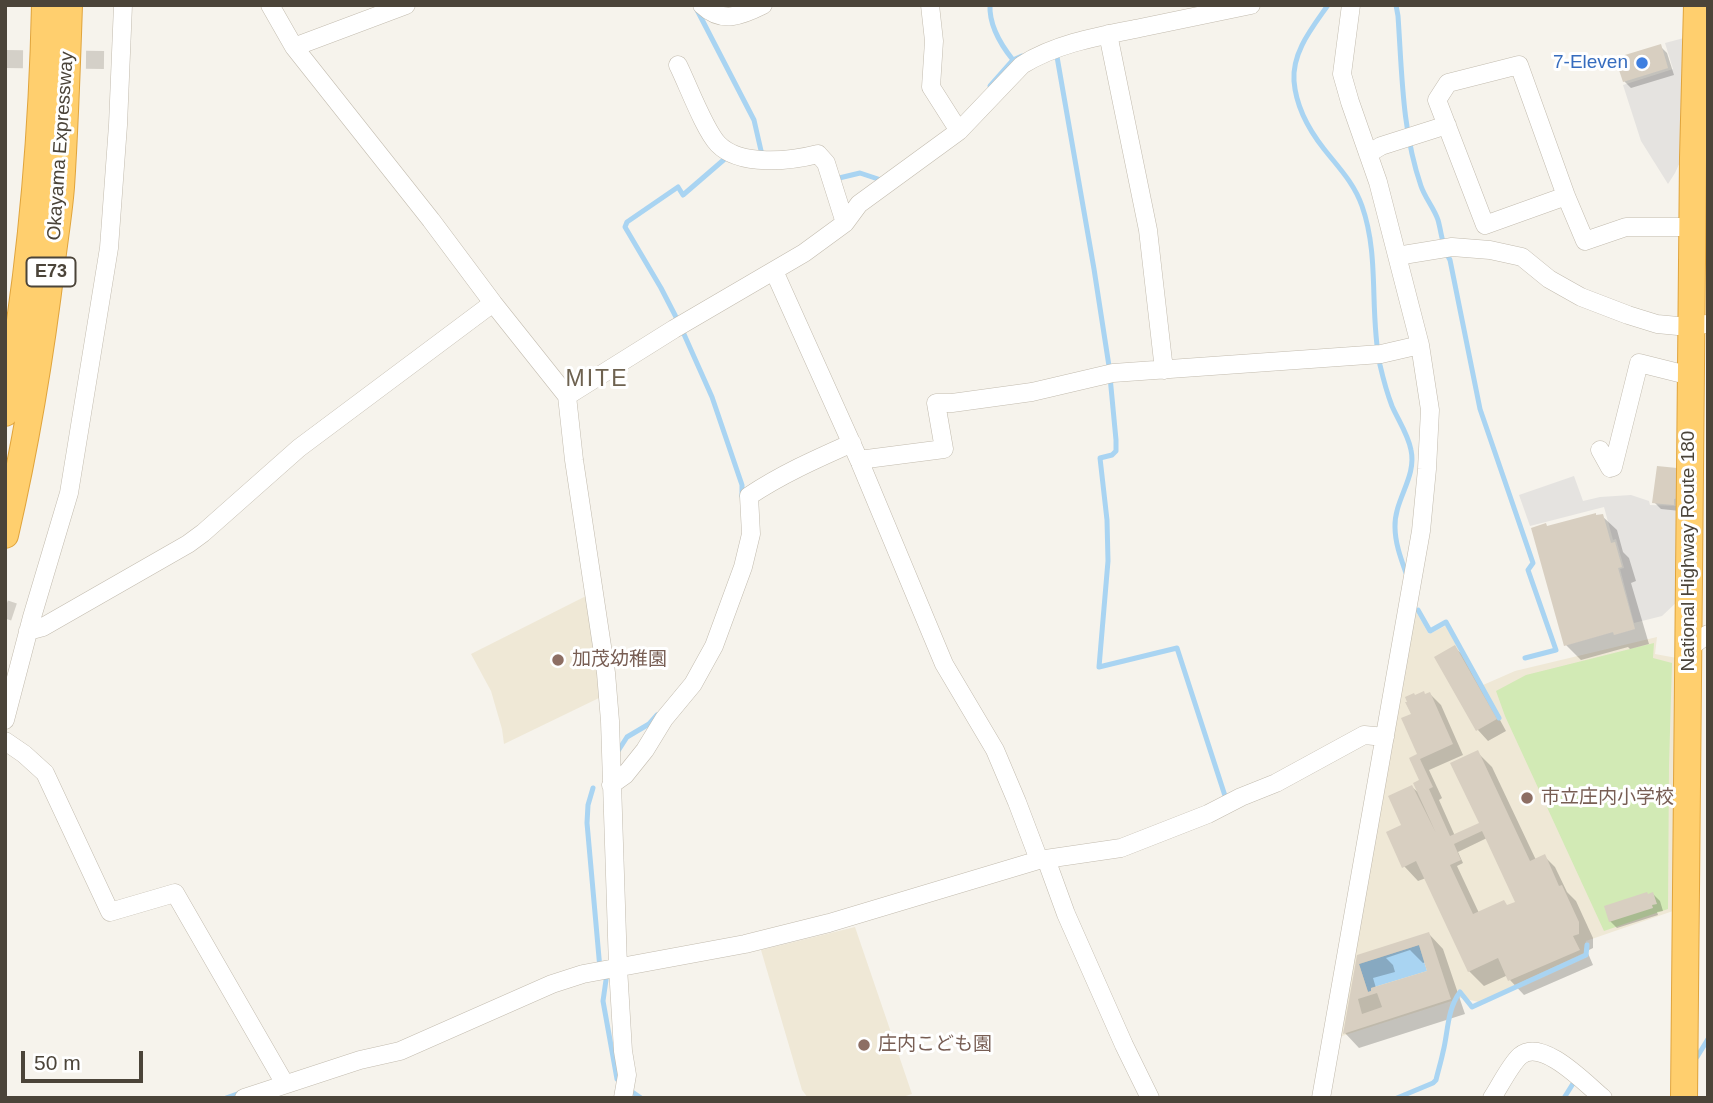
<!DOCTYPE html>
<html>
<head>
<meta charset="utf-8">
<style>
	body { margin:0 }
	#map { position:relative; width:1713px; height:1103px; overflow:hidden; background:#f6f3ec; font-family:Arial,sans-serif }
	canvas { display:block }
	.frame { position:absolute; inset:0; border:7px solid #4b4439; pointer-events:none }
	.scale { position:absolute; left:21px; top:1051px; width:122px; height:32px; box-sizing:border-box; border:4px solid #4b4439; border-top:0; padding-left:9px; font-size:21px; line-height:24px; white-space:nowrap; color:#4b4439; -webkit-text-stroke:5px #fff; paint-order:stroke }
</style>
</head>
<body>
<div id="map">
<canvas width="1713" height="1103"></canvas>
<div class="frame"></div>
<div class="scale">50 m</div>
</div>
<script>
const context = document.querySelector('canvas').getContext('2d');
context.lineJoin = 'round';
function fillPath(path, color) { context.fillStyle = color; context.fill(path, 'evenodd'); }
function strokePath(path, color, width, dash) { context.strokeStyle = color; context.lineWidth = width; context.lineCap = dash ? 'butt' : 'round'; context.setLineDash(dash || []); context.stroke(path); }
function write(font, color, halo, rows, align = 'center') {
  context.font = font + ' Arial,"Noto Sans JP",sans-serif'; context.lineWidth = 6; context.setLineDash([]); context.textBaseline = 'middle'; context.strokeStyle = halo; context.fillStyle = color; for (const [text, x, y, turn = 0] of rows) {
    context.save(); context.translate(x, y); context.rotate((+turn || 0) * Math.PI / 180); context.textAlign = isNaN(turn) ? turn : align; if (halo) context.strokeText(text, 0, 0); context.fillText(text, 0, 0); context.restore();
  }
}
const education = new Path2D(`
	M590,594l11,103 -97,47 -2,-15 -11,-38 -20,-37z
	M1412,605l17,29 20,-10 29,57 5,4 32,-14 142,-34 -2,17 22,4 -4,253 -87,30 -2,12 -105,49 -18,-4 -122,39z
	M855,927l57,167 -13,4h-91l-6,-8 -41,-140z`);
const green = new Path2D(`
	M1654,643l-1,15 19,5 -3,102 -1,144 -64,22 -99,-215 -9,-25 30,-16z`);
const parking = new Path2D(`
	M1684,38l1,113 -10,22 -7,11 -27,-43 -18,-56 50,-16 -8,-26z
	M1574,476l9,25 17,-4 31,-2 18,6 1,4 31,1 -2,94 -17,16 -28,7 -14,-54 4,-1 -8,-29 -3,1 -9,-33 -74,19 -11,-31z`);
const water = new Path2D(`
	M1419,945l8,26 -56,17v3l-3,1 -9,-28z`);
const shadow = new Path2D(`
	M1660,46l7,7 7,22 -43,13 -7,-7z
	M1676,469l7,7 -3,35 -19,-2 -7,-7z
	M1602,516l15,14 6,22 6,6 7,23 -5,2 18,61 -19,5 -2,-2 -47,13 -15,-15 -18,-117z
	M1455,648l11,10 40,73 -18,10 -10,-11z
	M1430,694l11,11 22,50 -34,15 13,28 -3,2 16,36 26,-12 -4,-72 15,15 44,93 8,-4 11,11 12,25 9,9 17,37v10l-6,3 6,14 -69,30 -14,-15 -2,-5 -24,11 -15,-15 -43,-93 -8,3 -14,-15v-40l8,-39 9,8 -2,-40 -6,-40 13,-19zM1487,838l34,71 -13,-2 -29,6 -22,-47 6,-3 -5,-11z
	M1653,894l7,7 3,10 -6,1 1,3 -41,13 -7,-7z
	M1429,934l14,15 22,65 -106,34 -14,-15 13,-77zM1410,950l13,13 3,-1 3,10 -53,16 -3,-10 22,-6 -2,-7 -7,-7z`);
const stream = new Path2D(`
	M990,5c-1,20 11,40 23,55l9,-4
	M1328,5c-16,23 -36,47 -34,76 2,25 15,49 30,68 15,19 30,34 38,57 18,51 7,106 18,159 3,13 7,28 12,41 6,14 16,28 19,44 6,27 -17,50 -16,77 0,16 6,32 11,46
	M1396,5l2,11c4,57 4,115 23,170 4,12 13,22 17,34 4,14 4,28 12,40l30,149 53,154 -5,7 28,80 -31,8
	M696,8l58,112 8,35
	M1056,51l38,218 15,97 7,74v11l-4,4 -12,3 7,62 1,41 -9,106 78,-19 50,154
	M990,86l23,-26
	M835,179l25,-6 21,7 1,-1
	M677,319l-16,-31 -36,-61 2,-5 51,-35 5,8 44,-38
	M683,332l29,65 30,88v11
	M1418,610l12,21 16,-9 53,96
	M618,751l9,-14 22,-13 8,-9
	M593,788l-5,17 -1,18 13,146
	M607,973l-4,28 14,78 4,4
	M1697,1057l11,-18
	M628,1089l13,9
	M226,1098l14,-5
	M1397,1098l36,-15 3,-3c2,-9 5,-18 7,-28 5,-19 4,-43 17,-60l12,15 114,-52 1,-10
	M1564,1098l10,-16`);
const building = new Path2D(`
	M1661,44l7,24 -45,14 -8,-24z
	M1657,466l20,2 -1,7 3,1 -1,22 -4,1v6l-22,-2z
	M1596,513v2l7,-1 8,29 4,-1 7,25 -4,1 17,61 -21,6 -1,-3 -49,14 -33,-118 15,-5 1,3z
	M1455,645l42,74 -21,12 -42,-74z
	M1424,691l1,3 5,-2 23,52 -33,15 13,28 -4,2 21,47 29,-13 -29,-60 28,-13 52,111 15,-7 14,32 3,-1 17,37v12l-6,2 7,14 -72,31 -10,-23 -30,14 -52,-111 -14,7 -16,-36 15,-7 -13,-29 24,-11 24,48 -23,-50 6,-3 -10,-22 8,-4 -16,-36 10,-4 -6,-12h2l-2,-5 9,-4 1,2zM1482,831l33,71 -8,3 -3,-5 -31,14 -23,-49 11,-5 -7,-16z
	M1647,892l1,2 5,-2 4,12 -5,1 1,3 -44,14 -5,-16z
	M1429,932l22,67 -108,35 14,-79zM1419,945l8,26 -56,17v3l-3,1 -9,-28zM1377,993l5,14 -20,7 -4,-15z`);
const minorTunnel = new Path2D(`
	M5,59l102,1
	M5,609l9,3`);
const minor = new Path2D(`
	M270,5l24,42 137,173 62,83 74,93 7,64 32,213 4,48 8,246 5,84 4,24 -4,23
	M702,5c20,19 39,11 61,0
	M930,5l4,36 -3,46 28,44
	M1108,34l40,196 16,140
	M294,47l112,-42
	M678,65c10,20 26,64 40,79 22,23 73,17 100,10l8,9 19,60
	M1368,154l13,-8 66,-21
	M1566,196l-81,29 -48,-125 11,-17 71,-18 47,131 19,45 41,-14h66
	M1397,256l55,-9 38,3 32,7 27,22 32,18 47,18 29,9 21,2 30,-2
	M774,271l85,189 85,204 51,86 22,52 22,58
	M567,396l107,-67 130,-76 41,-30 14,-19 100,-73 63,-66c35,-22 78,-29 118,-37 37,-8 74,-15 111,-23
	M1600,450l10,18 3,-1 26,-104 52,13
	M859,460l85,-11 -8,-46h16l80,-11 81,-19 268,-19 39,-9
	M28,631l15,-4 145,-83 15,-11 96,-85 194,-145
	M1689,648l19,-14
	M5,720l27,-103 37,-124 40,-245 9,-123 5,-120
	M5,741l19,13 21,19 65,139 65,-19 110,191
	M611,785l14,-10 20,-25 19,-31 29,-35 21,-38 29,-79 8,-33 -2,-38c33,-22 67,-37 103,-53
	M1046,859l20,55 58,131 26,53
	M244,1098l116,-38 40,-9 152,-67 31,-10 162,-30 84,-21 210,-63 82,-12 87,-34 33,-17 35,-14 88,-48 21,2
	M1321,1098l100,-567 6,-62 3,-59 -10,-65 -42,-163 -28,-80 -8,-28 9,-69
	M1492,1098c8,-12 18,-33 28,-42 22,-19 66,28 83,42`);
const highway = new Path2D(`
	M5,413c25,-135 37,-271 40,-408
	M5,535c21,-91 36,-182 47,-274 3,-25 7,-49 9,-74 4,-61 6,-121 8,-182
	M1684,1098l9,-940 4,-153`);
const markers = [
	[1642,63,7,"#3f7fe0"],
	[558,660,7,"#8d6e63"],
	[1527,798,7,"#8d6e63"],
	[864,1045,7,"#8d6e63"]
];
const shields = [
	[51,272,49]
];
const shieldNames = [
	["E73",51,272]
];
const shopNames = [
	["7-Eleven",1628,63]
];
const streetNames = [
	["Okayama Expressway",61,146,-86],
	["National Highway Route 180",1689,551,-90]
];
const educationNames = [
	["加茂幼稚園",572,660],
	["市立庄内小学校",1541,798],
	["庄内こども園",878,1045]
];
const quarterNames = [
	["MITE",597,380]
];
fillPath(education, '#efe8d6');
fillPath(green, '#d2eab5');
fillPath(parking, '#e5e3e0');
fillPath(water, '#a9d4f2');
fillPath(shadow, '#0003');
strokePath(stream, '#a9d4f2', 5);
fillPath(building, '#d8cfc1');
strokePath(minorTunnel, '#d4d0c8', 18, [18, 9]);
strokePath(minor, '#c2bbae', 19);
strokePath(highway, '#e0a43c', 28);
strokePath(minor, '#fff', 18);
strokePath(highway, '#ffcf6e', 26);
for (const [x, y, r, color] of markers) { const dot = new Path2D(); dot.arc(x, y, r, 0, 2 * Math.PI); context.fillStyle = color; context.fill(dot); strokePath(dot, '#fff', 2.5); }
for (const [x, y, w] of shields) { const box = new Path2D(); box.roundRect(x - w / 2, y - 14.5, w, 29, 5); context.fillStyle = '#fff'; context.fill(box); strokePath(box, '#4b4439', 2); }
write('bold 18px', '#4b4439', null, shieldNames);
write('19px', '#366cbe', '#fff', shopNames, 'right');
write('19px', '#4b4439', '#fff', streetNames);
write('19px', '#785e54', '#fff', educationNames, 'left');
context.letterSpacing = '2px';
write('23px', '#6e6250', '#fff', quarterNames);
context.letterSpacing = '0px';
</script>
</body>
</html>
